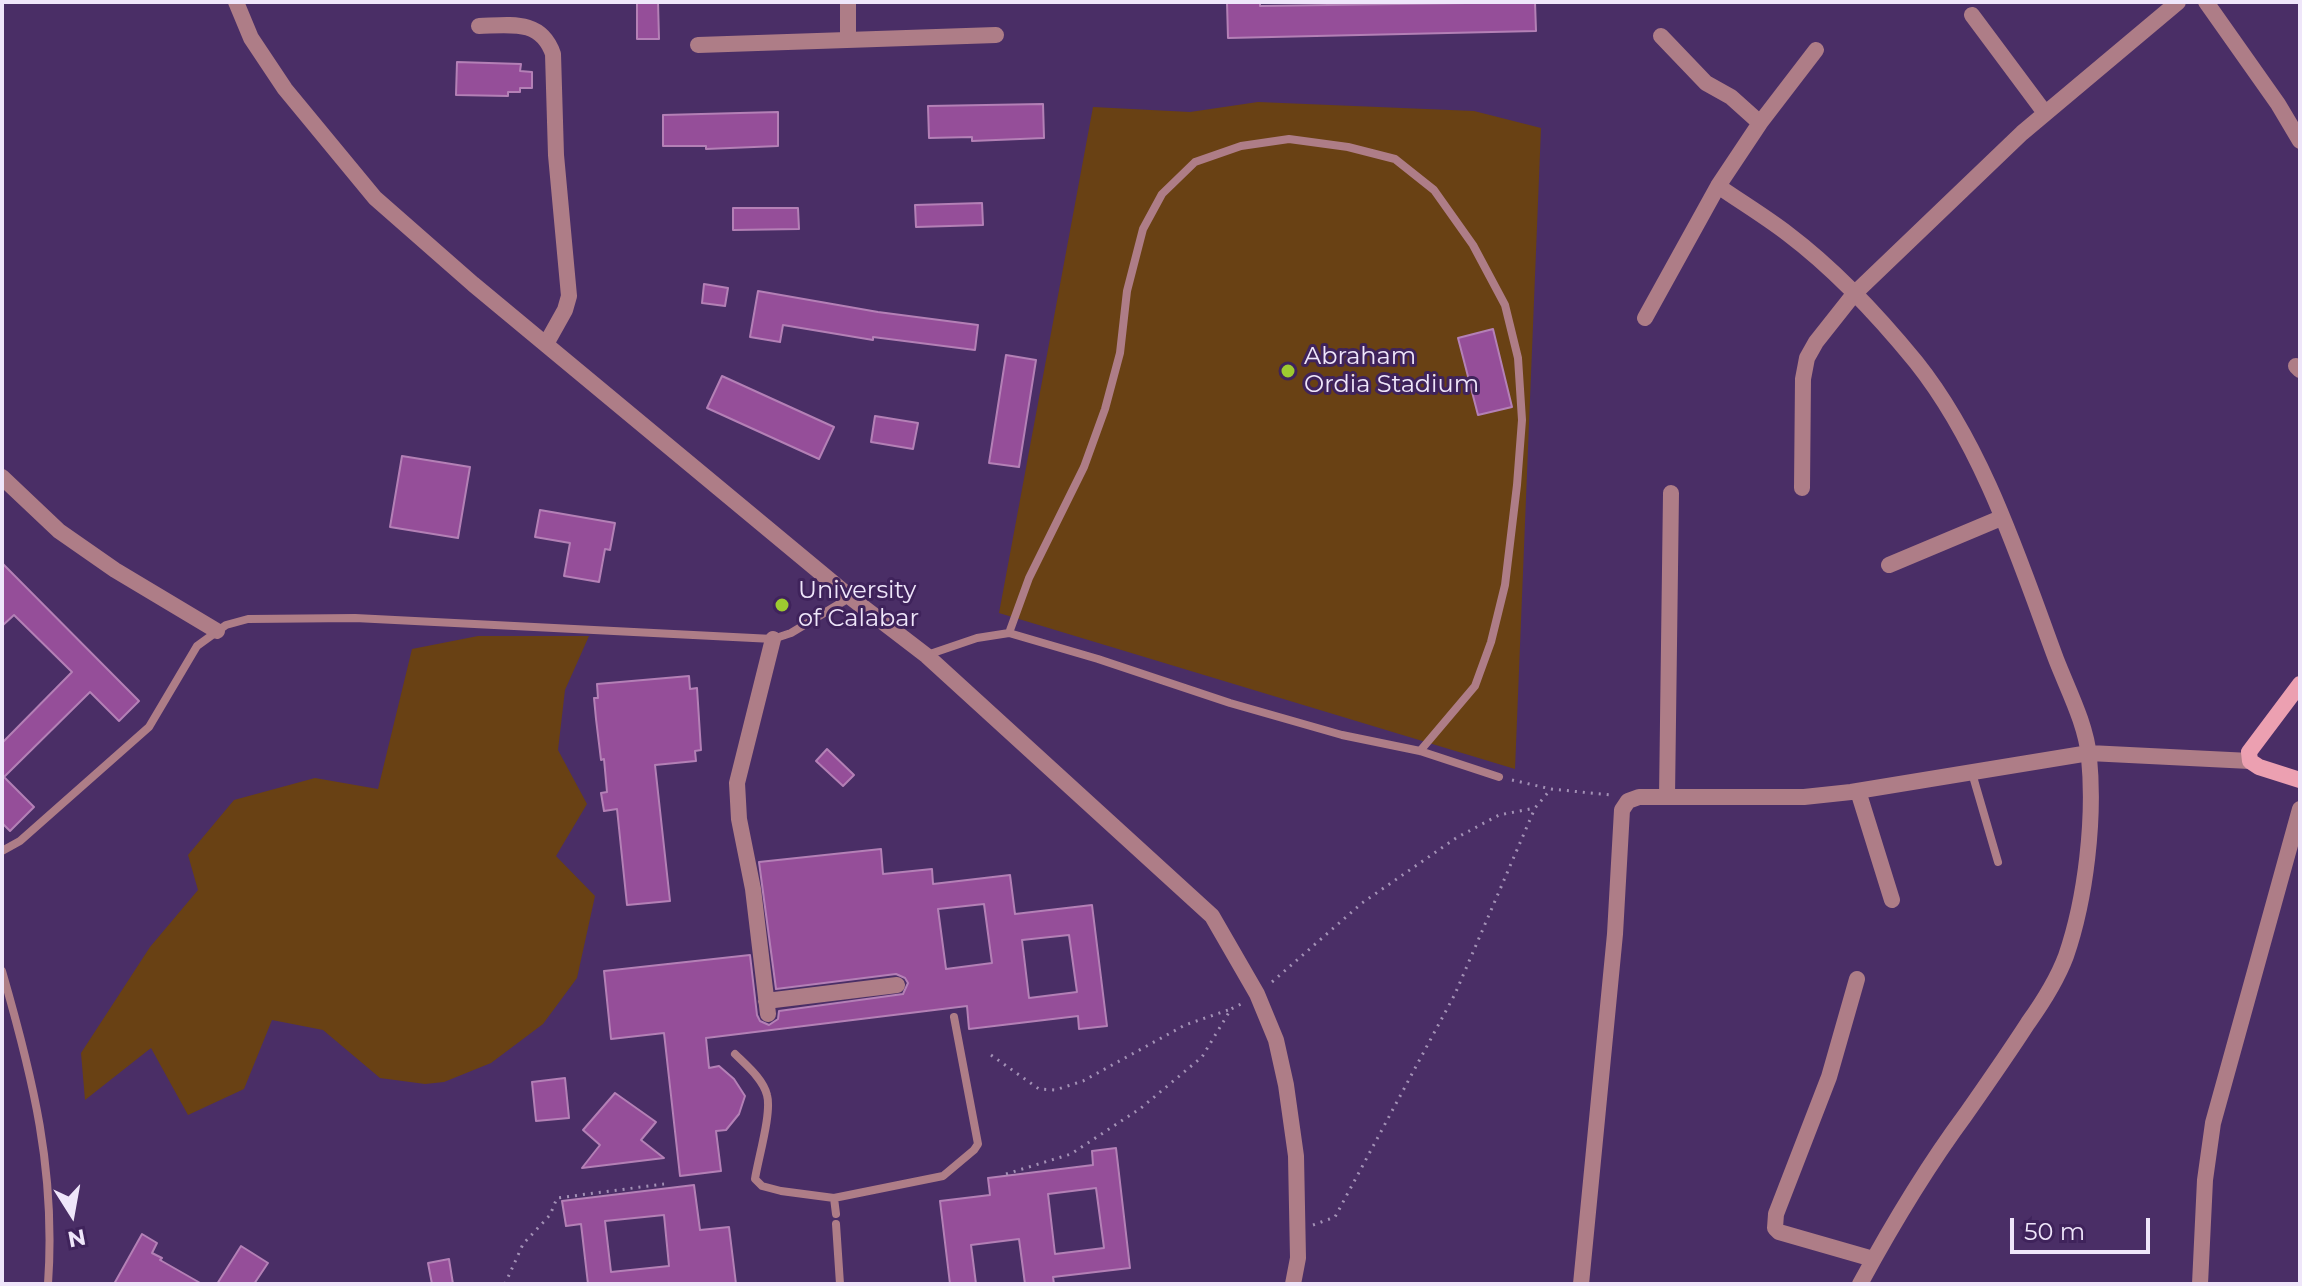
<!DOCTYPE html>
<html>
<head>
<meta charset="utf-8">
<style>
	body { margin:0 }
	#map { position:relative; width:2302px; height:1286px; overflow:hidden; background:#4a2e66; font-family:Montserrat,sans-serif }
	canvas { display:block }
	.frame { position:absolute; inset:0; border:4px solid #efe6fa; pointer-events:none }
	.north { position:absolute; left:32px; top:1174px; width:80px; height:80px; -webkit-text-stroke:6px #3f235b; paint-order:stroke; rotate:169deg; font-size:22px; font-weight:700; line-height:32px; text-align:center; color:#efe6fa }
	.north::after { content:''; display:block; margin:auto; width:28px; height:36px; background:#efe6fa; clip-path:polygon(50% 0,100% 100%,50% 72%,0 100%) }
	.scale { position:absolute; left:2010px; top:1218px; width:140px; height:36px; box-sizing:border-box; border:4px solid #efe6fa; border-top:0; padding-left:10px; font-size:24px; line-height:28px; white-space:nowrap; color:#efe6fa; -webkit-text-stroke:6px #3f235b; paint-order:stroke }
</style>
</head>
<body>
<div id="map">
<canvas width="2302" height="1286"></canvas>
<div class="frame"></div>
<div class="north">N</div>
<div class="scale">50 m</div>
</div>
<script>
const context = document.querySelector('canvas').getContext('2d');
context.lineJoin = 'round';
function fillPath(path, color) { context.fillStyle = color; context.fill(path, 'evenodd'); }
function strokePath(path, color, width, dash) { context.strokeStyle = color; context.lineWidth = width; context.lineCap = dash ? 'butt' : 'round'; context.setLineDash(dash || []); context.stroke(path); }
function write(font, color, halo, rows, align = 'center') {
  context.font = font + ' Montserrat,sans-serif'; context.lineWidth = 6; context.setLineDash([]); context.textBaseline = 'middle'; context.strokeStyle = halo; context.fillStyle = color; for (const [text, x, y, turn = 0] of rows) {
    context.save(); context.translate(x, y); context.rotate((+turn || 0) * Math.PI / 180); context.textAlign = isNaN(turn) ? turn : align; if (halo) context.strokeText(text, 0, 0); context.fillText(text, 0, 0); context.restore();
  }
}
const green = new Path2D(`
	M1258,102l216,9 67,17 -26,641 -516,-156 94,-506 97,5z
	M478,636h111l-24,54 -7,60 29,54 -31,52 39,40 -18,82 -34,46 -52,39 -47,19 -19,2 -45,-6 -57,-48 -51,-10 -28,69 -56,26 -37,-67 -66,52 -4,-47 69,-106 48,-57 -10,-35 46,-55 81,-22 63,11 34,-140z`);
const building = new Path2D(`
	M637,2h21l1,37h-22z
	M1227,2h33v4l275,-4 1,29 -308,7z
	M457,62l64,2 -1,7 12,1v16h-12v4h-12v4l-52,-1z
	M1043,104l1,34 -72,3v-4l-43,1 -1,-32z
	M778,112v34l-72,3v-3h-43v-31z
	M982,203l1,22 -67,2 -1,-22z
	M733,208h65l1,21 -66,1z
	M704,284l24,4 -3,18 -23,-3z
	M758,291l120,21 100,13 -3,25 -102,-13v3l-90,-15 -3,17 -30,-5z
	M1493,329l19,78 -34,8 -20,-77z
	M1006,355l30,5 -17,107 -30,-4z
	M722,376l112,51 -15,32 -112,-51z
	M875,416l43,7 -5,26 -42,-7z
	M402,456l68,11 -12,71 -68,-11z
	M540,510l75,13 -5,27 -5,-1 -6,33 -35,-6 6,-33 -35,-6z
	M2,563l137,138 -20,20 -29,-29 -86,85 30,30 -24,24 -8,-8v-80l70,-71 -58,-57 -12,11z
	M689,676l1,13 7,-1 4,62 -6,1 1,10 -41,4 15,136 -43,4 -10,-96 -13,2 -3,-18 6,-1 -3,-33 -3,1 -5,-41 -2,-21h4l-1,-14z
	M827,749l27,26 -11,11 -27,-25z
	M881,849l2,25 49,-5 1,15 77,-9 5,39 77,-9 15,121 -28,3 -1,-13 -109,13 -2,-23 -261,32 3,30 10,-2 15,13 11,17 -6,18 -13,16 -10,1 5,40 -41,5 -16,-143 -53,6 -7,-68 146,-16 7,60 3,6 9,4 9,-6 1,-8 124,-17 5,-11 -3,-5 -9,-4 -120,15 -17,-127zM984,904l8,59 -46,6 -8,-60zM1069,935l8,57 -48,6 -7,-58z
	M565,1078l4,40 -33,3 -4,-39z
	M615,1093l41,29 -15,18 23,18 -82,10 18,-23 -17,-15z
	M1116,1148l14,120 -77,9 1,7h-29l-6,-45 -48,6 5,39h-26l-10,-83 50,-6 -2,-17 105,-13 -1,-14zM1096,1188l8,60 -49,6 -7,-60z
	M694,1185l6,45 29,-3 7,57h-148l-7,-60 -15,2 -4,-25zM664,1215l5,51 -58,6 -6,-51z
	M142,1234l15,9 -5,10 10,5 -2,2 42,24h-88z
	M241,1246l27,17 -14,21h-37z
	M449,1259l4,25h-21l-4,-21z`);
const path = new Path2D(`
	M1512,780l39,9 60,6
	M1272,982l90,-79 94,-65 43,-23 36,-7
	M991,1055l48,34 16,1 28,-9 102,-56 46,-16
	M1006,1174l65,-20 70,-46 61,-51 29,-48 12,-6
	M1313,1225l22,-8 120,-223 80,-186 16,-19
	M505,1284l18,-40 27,-29 7,-17 107,-14`);
const lane = new Path2D(`
	M1009,633l20,-55 55,-111 21,-58 15,-56 7,-62 16,-62 19,-35 33,-32 46,-16 48,-7 59,8 47,12 39,31 39,55 32,60 13,53 4,62 -5,65 -12,100 -14,57 -16,44 -55,65
	M927,655l50,-17 32,-5 89,26 132,44 112,32 78,16 79,26
	M1972,773l26,89
	M2,851l18,-10 129,-114 48,-81 29,-21 22,-6 107,-1 418,21 18,-6 58,-35
	M2,971c31,107 54,200 46,313
	M735,1054c12,12 28,25 32,41 5,18 -9,64 -12,84l7,7 19,5 53,7 109,-22 31,-26 4,-6 -24,-127
	M834,1198l2,16
	M836,1224l4,60`);
const street = new Path2D(`
	M236,2l15,36 34,51 90,109 98,86 377,313 77,59 285,260 45,78 19,46 10,45 10,71 2,102 -5,26
	M848,2v38
	M2206,2l72,102 22,37
	M1972,15l73,98
	M479,26c32,-1 62,-7 74,28l3,101 13,141 -4,14 -19,34
	M1661,36l45,47 25,14 29,26
	M698,45l298,-10
	M1718,186c23,16 48,31 70,48 45,34 92,84 128,128 67,84 103,197 140,297 12,31 30,65 33,98 6,61 -3,141 -23,199 -9,24 -23,46 -38,67 -20,31 -41,61 -62,91 -40,54 -74,111 -106,170
	M1645,318l73,-132 42,-63 56,-73
	M2296,366l4,4
	M2,477l57,54 56,39 102,61
	M1802,488l1,-109 4,-21 9,-16 38,-48 168,-161 156,-131
	M1889,565l112,-47
	M1858,791l34,109
	M1667,797l4,-304
	M1857,979l-28,98 -53,137 -1,14 4,4 94,27
	M766,1001l131,-16
	M768,1014l-15,-125 -14,-70 -2,-36 36,-144
	M1581,1284l34,-350 7,-124 6,-9 11,-4h165l47,-5 238,-39 161,8
	M2200,1284l5,-104 8,-57 87,-314`);
const secondary = new Path2D(`
	M2300,684l-51,68 1,9 9,6 41,13`);
const markers = [
	[1288,371,8,"#9dca30"],
	[782,605,8,"#9dca30"]
];
const poiNames = [
	["Abraham",1304,357],
	["Ordia Stadium",1304,385],
	["University",798,591],
	["of Calabar",798,619]
];
fillPath(green, '#694114');
fillPath(building, '#954e99');
strokePath(building, '#b480b6', 2);
strokePath(path, '#a391b6', 3, [2, 6]);
strokePath(lane, '#ae7d87', 8);
strokePath(street, '#ae7d87', 16);
strokePath(secondary, '#eca0b1', 16);
for (const [x, y, r, color] of markers) { const dot = new Path2D(); dot.arc(x, y, r, 0, 2 * Math.PI); context.fillStyle = color; context.fill(dot); strokePath(dot, '#3f235b', 3); }
write('24px', '#efe6fa', '#3f235b', poiNames, 'left');
</script>
</body>
</html>
